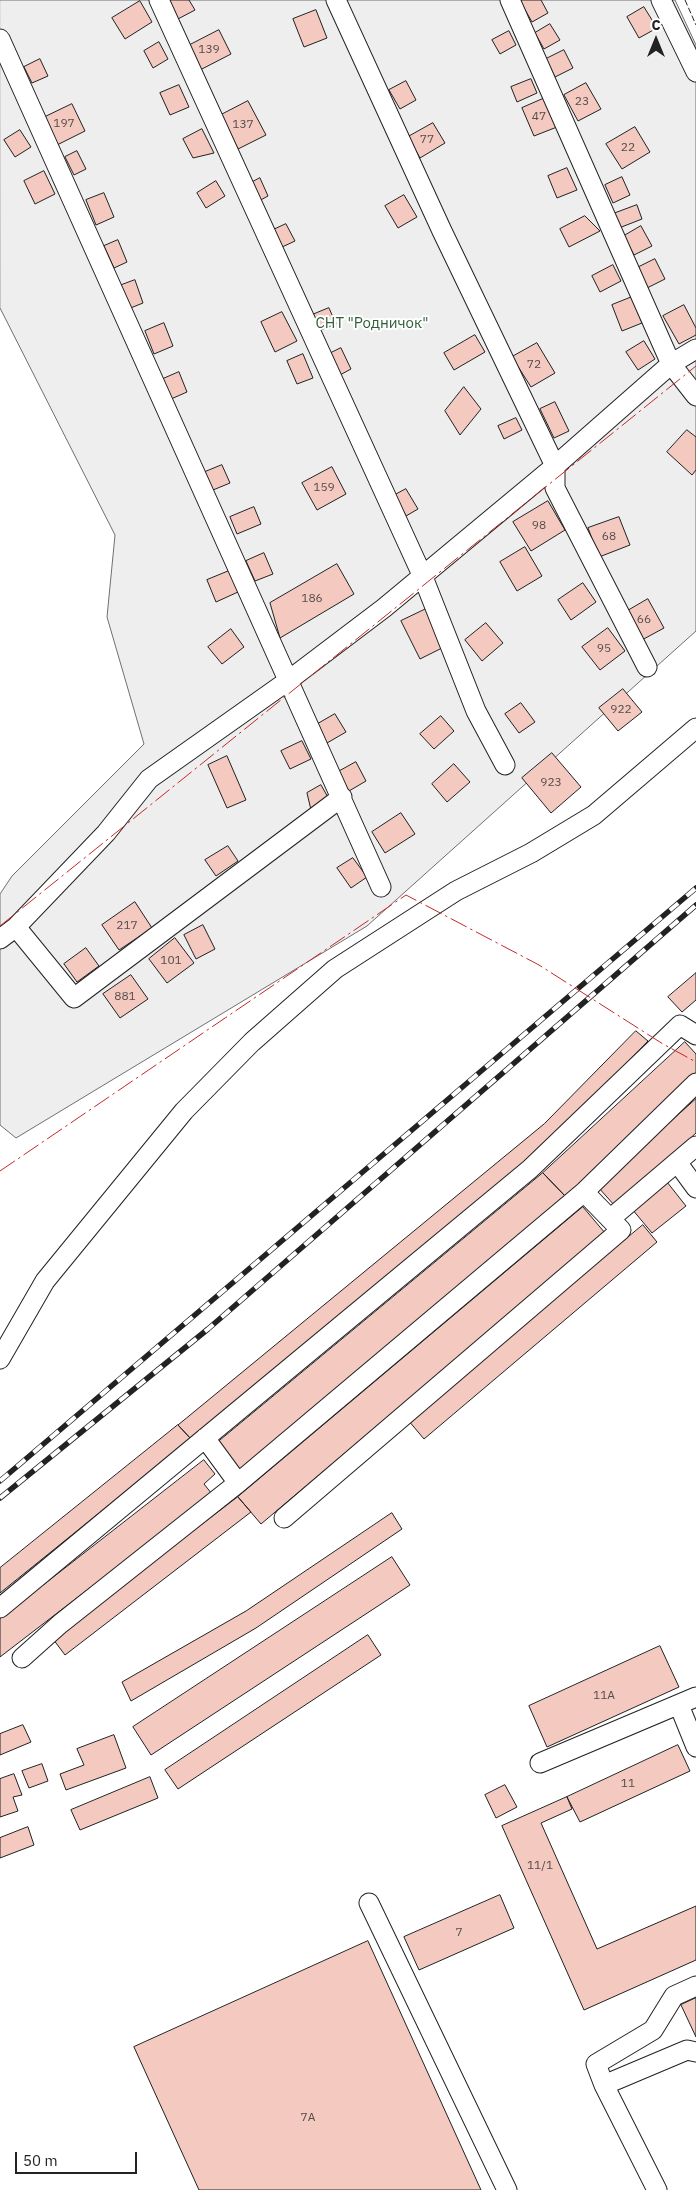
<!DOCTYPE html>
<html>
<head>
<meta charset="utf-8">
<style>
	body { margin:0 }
	#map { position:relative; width:696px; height:2190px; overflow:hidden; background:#fff; font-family:"IBM Plex Sans",sans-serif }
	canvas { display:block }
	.north { position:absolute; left:631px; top:15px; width:50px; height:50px; -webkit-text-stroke:4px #fff; paint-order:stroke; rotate:0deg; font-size:14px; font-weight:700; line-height:20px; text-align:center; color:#222 }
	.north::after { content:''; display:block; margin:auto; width:18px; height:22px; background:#222; clip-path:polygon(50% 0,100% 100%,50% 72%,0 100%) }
	.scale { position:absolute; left:15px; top:2152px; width:122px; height:22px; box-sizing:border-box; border:2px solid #222; border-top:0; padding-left:6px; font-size:15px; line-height:18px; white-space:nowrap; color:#222; -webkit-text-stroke:4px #fff; paint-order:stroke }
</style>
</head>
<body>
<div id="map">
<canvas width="696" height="2190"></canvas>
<div class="north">С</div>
<div class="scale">50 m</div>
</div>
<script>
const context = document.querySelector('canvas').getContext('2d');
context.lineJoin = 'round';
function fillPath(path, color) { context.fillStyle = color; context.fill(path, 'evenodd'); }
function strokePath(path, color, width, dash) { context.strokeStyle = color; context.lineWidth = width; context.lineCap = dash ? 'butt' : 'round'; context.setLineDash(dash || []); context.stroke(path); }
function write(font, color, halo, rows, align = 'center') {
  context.font = font + ' "IBM Plex Sans",sans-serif'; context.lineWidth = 4; context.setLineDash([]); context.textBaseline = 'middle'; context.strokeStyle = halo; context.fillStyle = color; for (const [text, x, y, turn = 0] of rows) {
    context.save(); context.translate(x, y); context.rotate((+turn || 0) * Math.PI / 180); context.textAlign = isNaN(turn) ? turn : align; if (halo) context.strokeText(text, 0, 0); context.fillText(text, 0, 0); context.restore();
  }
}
const green = new Path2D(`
	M0,0h675l21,45v586l-329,295 -351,212 -16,-13v-231l12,-18 132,-132 -37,-127 8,-82 -115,-227z`);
const building = new Path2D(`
	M171,0h18l6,10 -19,10 -9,-18z
	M523,0h18l7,13 -16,9 -12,-21z
	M140,1l12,21 -27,17 -13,-21z
	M644,7l13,21 -18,10 -12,-21z
	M316,10l11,28 -23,9 -11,-28z
	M550,24l10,16 -16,9 -9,-16z
	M219,30l12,24 -31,16 -12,-24z
	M509,31l7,14 -16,9 -8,-14z
	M159,42l9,17 -15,9 -9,-17z
	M564,50l9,18 -18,9 -9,-18z
	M40,59l8,17 -16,7 -8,-16z
	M531,79l6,14 -20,9 -6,-15z
	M406,81l10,19 -16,9 -11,-19z
	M586,83l15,26 -23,12 -14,-26z
	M179,85l10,22 -19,8 -10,-22z
	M545,98l12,29 -23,9 -12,-28z
	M248,101l18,34 -28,14 -17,-34z
	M72,104l13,27 -28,14 -14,-27z
	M433,123l12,20 -25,15 -12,-21z
	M635,127l15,25 -28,17 -16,-25z
	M202,129l12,24 -21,5 -10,-19z
	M20,130l11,17 -16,10 -11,-17z
	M77,151l9,18 -12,6 -9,-18z
	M567,168l10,22 -20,8 -9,-22z
	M44,171l11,23 -20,10 -11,-23z
	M622,177l8,18 -17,8 -8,-18z
	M260,178l8,18 -11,6 -8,-18z
	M216,181l9,15 -19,12 -9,-15z
	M104,193l10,24 -18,8 -10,-25z
	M404,195l13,22 -19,11 -13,-22z
	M637,205l5,14 -23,9 -6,-14z
	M585,216l15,15 -31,16 -9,-18z
	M286,224l9,17 -15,7 -9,-17z
	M641,226l11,20 -18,9 -10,-19z
	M118,240l9,22 -13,6 -10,-22z
	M655,259l10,20 -18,9 -10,-20z
	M613,265l8,16 -21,11 -8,-16z
	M135,280l8,23 -15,6 -9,-23z
	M632,297l10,26 -20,8 -10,-26z
	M684,305l12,23v7l-17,9 -16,-28z
	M329,308l7,16 -18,7 -6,-16z
	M282,312l15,29 -22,11 -14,-30z
	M164,323l9,23 -19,8 -9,-23z
	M475,335l10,17 -31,18 -10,-17z
	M644,341l11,18 -17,11 -12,-18z
	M537,343l18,30 -24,14 -19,-30z
	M341,348l10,21 -13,7 -11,-21z
	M303,354l10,24 -16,6 -10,-23z
	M179,372l8,20 -16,7 -8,-20z
	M464,387l17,22 -21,26 -15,-24z
	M555,402l14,29 -15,7 -14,-29z
	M516,418l6,12 -18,9 -6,-13z
	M687,430l9,7v33l-4,5 -25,-23z
	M222,465l8,18 -17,7 -8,-18z
	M332,467l14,27 -29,16 -15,-27z
	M406,489l12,20 -12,7 -11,-21z
	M548,501l17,29 -34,21 -18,-29z
	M254,507l7,17 -24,10 -7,-17z
	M619,517l11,28 -31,12 -11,-29z
	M525,547l17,29 -25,15 -17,-29z
	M264,553l9,21 -18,7 -9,-20z
	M337,564l17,30 -74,44 -10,-35z
	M229,571l9,21 -22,10 -9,-22z
	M583,583l13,19 -25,18 -13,-20z
	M648,599l16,29 -24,13 -16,-28z
	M426,609l18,38 -24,12 -19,-38z
	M486,623l17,20 -21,18 -17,-21z
	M608,628l17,23 -25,19 -18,-23z
	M231,629l13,18 -22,17 -14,-17z
	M623,689l19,23 -24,19 -19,-23z
	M521,703l14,19 -16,11 -14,-19z
	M335,714l11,18 -19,11 -11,-18z
	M441,716l13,15 -20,18 -14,-15z
	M302,741l9,18 -21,10 -9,-18z
	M552,753l29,34 -30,26 -29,-35z
	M227,756l19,44 -19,8 -19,-43z
	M356,762l10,19 -17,10 -11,-19z
	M454,764l16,18 -23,20 -15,-18z
	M321,785l8,14 -18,11 -4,-17z
	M401,813l14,21 -30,19 -13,-21z
	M228,846l10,15 -22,15 -11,-16z
	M353,858l14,19 -16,11 -14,-20z
	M135,902l17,26 -33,22 -17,-25z
	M203,925l12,24 -19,10 -12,-24z
	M175,938l19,25 -27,20 -18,-24z
	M86,948l13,18 -22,16 -13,-18z
	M696,973v27l-14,12 -14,-15z
	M131,975l17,24 -28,19 -17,-24z
	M636,1031l12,10 -93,96 -364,302 -13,-14 366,-301z
	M685,1042l11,12v24l-130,119 -23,-24z
	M696,1099v34l-81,73 -17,-19z
	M543,1173l23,24 -327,273 -22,-27z
	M667,1182l19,24 -34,27 -20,-24z
	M583,1207l22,26 -344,291 -23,-27z
	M643,1225l14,17 -233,197 -16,-19z
	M178,1425l13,14 -191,154v-25z
	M204,1460l11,14 -11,10 8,10 -212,163v-38z
	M238,1497l13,15 -186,143 -12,-16z
	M392,1513l10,16 -146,99 -125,73 -9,-19 124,-71z
	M392,1557l18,28 -259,170 -18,-28z
	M368,1635l13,20 -203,134 -13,-19z
	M660,1646l19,41 -132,60 -18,-41z
	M23,1725l8,17 -31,13v-21z
	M114,1735l12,33 -60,22 -6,-16 24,-9 -7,-16z
	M678,1745l12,26 -110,51 -13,-25z
	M42,1764l6,17 -19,7 -7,-17z
	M14,1774l8,21 -9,2 5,14 -18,6v-38z
	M150,1777l8,21 -78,32 -9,-20z
	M505,1785l12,22 -21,11 -11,-23z
	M567,1797l5,12 -31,14 56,126 99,-43v54l-112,50 -82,-184z
	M28,1827l6,18 -34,13v-20z
	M500,1895l14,33 -95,42 -15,-33z
	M368,1941l113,249h-282l-65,-143z
	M696,1998v39l-15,-32z`);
const minor = new Path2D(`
	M159,0l264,577 53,134 29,54
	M336,0l106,231 113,235v22l92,179
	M510,0l161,364 25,32
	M661,0l35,72
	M0,39l381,848
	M16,927l58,71 268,-201
	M0,939l16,-12 90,-94 43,-54 140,-99 95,-72 171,-142 116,-102 25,-15
	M677,1162l19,26
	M610,1219l86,-73
	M0,1359l45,-78 139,-170 68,-69 83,-73 121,-78 75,-38 63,-38 102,-87
	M205,1438l33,45 346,-291 112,-109
	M284,1518l337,-288 -37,-38
	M0,1608l530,-439 150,-144 16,10
	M22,1658l38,-34 178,-141
	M679,1705l17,42
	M540,1763l156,-66
	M369,1903l138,287
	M604,2085l83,-35 9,2
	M657,2190l-53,-105 -8,-21 57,-34 21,-34 22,-10`);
const rail = new Path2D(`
	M0,1481l696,-593
	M0,1498l208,-169 488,-424`);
const fence = new Path2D(`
	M685,0l11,25`);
const power = new Path2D(`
	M0,926l696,-560
	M0,1171l406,-276 133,70 124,79 33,18`);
const numberNames = [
	["139",209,50],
	["23",582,102],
	["47",539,117],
	["197",64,124],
	["137",243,125],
	["77",427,140],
	["22",628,148],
	["72",534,365],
	["159",324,488],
	["98",539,526],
	["68",609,537],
	["186",312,599],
	["66",644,620],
	["95",604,649],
	["922",621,710],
	["923",551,783],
	["217",127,926],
	["101",171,961],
	["881",125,997],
	["11А",604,1696],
	["11",628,1784],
	["11/1",540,1866],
	["7",459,1933],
	["7А",308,2118]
];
const parkNames = [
	["СНТ \"Родничок\"",372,324]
];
fillPath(green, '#eee');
strokePath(green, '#6f6f6f', 1);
fillPath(building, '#f3c9c0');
strokePath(building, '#222', 1);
strokePath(minor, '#222', 21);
strokePath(minor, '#fff', 19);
strokePath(rail, '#222', 5.5);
strokePath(rail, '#fff', 4, [11]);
strokePath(fence, '#222', 1, [6, 2.5]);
strokePath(power, '#c62828', 1, [18, 4, 2.5, 4]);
write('12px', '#564c4a', null, numberNames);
write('15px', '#2f5e38', '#fff', parkNames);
</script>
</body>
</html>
